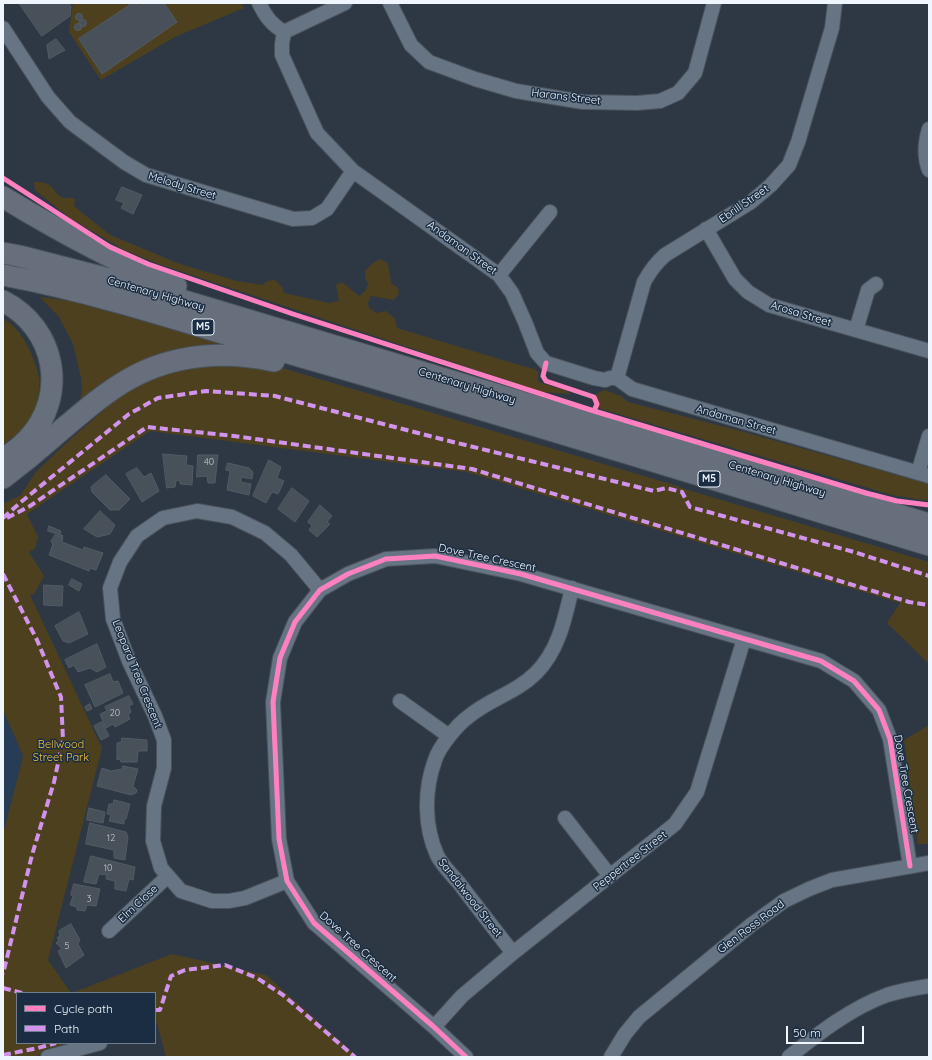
<!DOCTYPE html>
<html>
<head>
<meta charset="utf-8">
<style>
	body { margin:0 }
	#map { position:relative; width:932px; height:1060px; overflow:hidden; background:#2d3844; font-family:Quicksand,sans-serif }
	canvas { display:block }
	.frame { position:absolute; inset:0; border:4px solid #eff6fe; pointer-events:none }
	.legend { position:absolute; left:16px; top:992px; width:140px; height:52px; box-sizing:border-box; background:#1b2d42; border:1px solid #707d8d; margin:0; padding:5px 7px; list-style:none; font-size:12px; color:#eff6fe }
	.legend li { display:flex; align-items:center; gap:8px; height:20px }
	.legend b { width:20px; border:1px solid #707d8d }
	.scale { position:absolute; left:786px; top:1026px; width:78px; height:18px; box-sizing:border-box; border:2px solid #eff6fe; border-top:0; padding-left:5px; font-size:12px; line-height:14px; white-space:nowrap; color:#eff6fe; -webkit-text-stroke:3px #1b2d42; paint-order:stroke }
</style>
</head>
<body>
<div id="map">
<canvas width="932" height="1060"></canvas>
<div class="frame"></div>
<ul class="legend">
<li><b style="height:5px;background:#ff80c0"></b>Cycle path</li>
<li><b style="height:5px;background:#d193ec"></b>Path</li>
</ul>
<div class="scale">50 m</div>
</div>
<script>
const context = document.querySelector('canvas').getContext('2d');
context.lineJoin = 'round';
function fillPath(path, color) { context.fillStyle = color; context.fill(path, 'evenodd'); }
function strokePath(path, color, width, dash) { context.strokeStyle = color; context.lineWidth = width; context.lineCap = dash ? 'butt' : 'round'; context.setLineDash(dash || []); context.stroke(path); }
function write(font, color, halo, rows, align = 'center') {
  context.font = font + ' Quicksand,sans-serif'; context.lineWidth = 3; context.setLineDash([]); context.textBaseline = 'middle'; context.strokeStyle = halo; context.fillStyle = color; for (const [text, x, y, turn = 0] of rows) {
    context.save(); context.translate(x, y); context.rotate((+turn || 0) * Math.PI / 180); context.textAlign = isNaN(turn) ? turn : align; if (halo) context.strokeText(text, 0, 0); context.fillText(text, 0, 0); context.restore();
  }
}
const built = new Path2D(`
	M3,710l20,46 -20,78z`);
const green = new Path2D(`
	M73,3h168l3,5 -69,29 -74,43 -32,-48z
	M34,182c23,-1 17,13 31,16 3,0 6,-1 10,1l-1,7 36,29 70,29 57,17 26,4 4,-4 8,-1 7,7 2,6 45,10 10,-2 -3,-16 6,-3 17,14 7,-6 2,-6 -3,-6v-7l8,-8 7,-4 8,4 3,20 7,5 1,6 -5,6 -23,-4 -3,7 1,5 8,5 9,-2 9,8 2,9 129,39 9,2 3,3v10l30,9 2,3 -28,-2 -383,-128 -35,-14 -54,-32 -35,-28z
	M40,297l31,4 172,48 -56,2 -109,58 4,-18 -1,-13 -8,-34 -14,-27z
	M3,319c18,7 33,41 36,59 2,10 -4,33 -5,43l-31,24z
	M247,360l39,9 378,113h2l19,7 244,73v102l-42,-41 13,-20 -433,-131 -317,-41 -123,83 11,23 -3,11 -6,4 15,24 -10,18 -4,1 72,153 -54,212 23,33h-54v50h66l-51,14h-29v-223l20,-78 -20,-46v-206l18,-9 14,-22 40,-38 42,-36 47,-29z
	M605,390l16,6 7,6 109,28 192,54v17l-37,-6 -294,-87 -2,-14z
	M929,725v119h-11l-14,-104z
	M172,954l94,21 92,82h-192l-9,-34h-2v-30h-83z`);
const building = new Path2D(`
	M19,3h50l2,3 -1,10 -28,20z
	M133,3h5l2,3 5,-3h19l13,19 -75,52 -23,-35z
	M75.5 17a3.5 3.5 0 1 1 7 0a3.5 3.5 0 1 1-7 0Z
	M79.5 23a3.5 3.5 0 1 1 7 0a3.5 3.5 0 1 1-7 0Z
	M74.5 27a3.5 3.5 0 1 1 7 0a3.5 3.5 0 1 1-7 0Z
	M56,39l9,11 -16,9 -2,-14z
	M122,187l20,8 -9,19 -12,-6 3,-5 -8,-3z
	M163,454l24,2 -1,9 7,1 -1,19 -12,-1v-4l-4,1 -1,6 -8,1z
	M198,455h20l-3,28h-7l-1,-7 -10,1z
	M269,460l12,7 -4,11 7,3 -6,13 -6,-2 -6,11 -13,-7z
	M228,463l21,5 4,4 -1,7 -11,-2v5l10,2 -2,11 -22,-5 3,-19 -4,-1z
	M137,468l7,9 7,-4 8,18 -17,11 -16,-28z
	M106,475l24,24 -11,11h-9l-18,-18 -1,-5z
	M292,488l17,13 -14,21 -17,-13z
	M320,505l12,11 -5,6 3,2 -13,13 -8,-7 3,-4 -4,-4z
	M100,511l15,14 -5,9 -13,3 -13,-8z
	M49,526l12,5 -1,3 3,2 -15,-5z
	M55,535l8,2 -1,5 21,8 1,-3 19,6 -7,17 -6,-2 -1,3 -40,-16 4,-11 -2,-2z
	M72,579l10,5 -3,7 -10,-6z
	M44,585l19,1 -1,20 -18,-1z
	M79,612l9,22 -19,9 -6,-2 -8,-15z
	M97,644l9,23 -9,5 -7,-4 -12,4 -4,-7 -5,3 -4,-8z
	M110,674l3,8 5,-1 5,12 -28,14 -10,-22z
	M129,696l4,8 -4,2 2,6 -3,3 2,4 -15,8 -2,-3 -7,4 -6,-14 7,-3 -2,-4z
	M90,704l2,5 -5,2 -2,-4z
	M102,722l7,14 -8,4 -7,-14z
	M122,738l25,2v11h-9l-1,11h-16l-1,-3 -3,1v-17l4,-1z
	M123,766l15,3 -5,17 4,4 -1,3 -5,2 -34,-9 5,-18 9,3 11,-2z
	M114,800l16,4 -4,15h-2v5l-15,-3 2,-6 -4,-1 2,-10h4z
	M89,808l16,4 -2,11 -16,-3z
	M90,823l36,9 2,5 -3,23 -11,-2v-8l-28,-6z
	M91,856l44,11 -2,13 -4,-1 -3,12 -11,-2v-8l-9,-2 1,-4 -8,-1 -3,10 -12,-2z
	M74,884l26,5 -4,17 -9,-1 -2,6 -8,-1v-3l-7,-2 3,-9 -2,-1z
	M71,924l9,16 -2,4 6,11 -18,13 -8,-17 4,-2 -6,-6 3,-3 -2,-2 3,-2 -1,-5z`);
const minor = new Path2D(`
	M259,3c7,14 12,21 25,29l-2,12v11l35,78 36,38 146,104 13,18 13,29 12,31 9,10 48,15 11,2 5,-2h7l15,11 297,87
	M390,3l21,42 18,17 46,17 41,12 67,11 54,1 23,-2 18,-8 17,-20 19,-70
	M3,28l45,69 22,25 54,40 22,13 147,44 19,-1 15,-9 26,-38
	M284,32l61,-29
	M929,129c-4,13 -5,28 0,41
	M706,229l29,50 13,13 21,13 160,46
	M499,275l51,-63
	M856,330l12,-40 8,-6
	M617,378l27,-96c6,-11 12,-19 21,-27l86,-53 20,-17 18,-20 9,-23 34,-114 3,-25
	M918,473l11,-37
	M400,701l49,35
	M565,818l45,58
	M287,881l-42,17 -16,3h-17l-31,-10 -20,-23 -8,-27 1,-35 10,-38v-28l-9,-24 -26,-55 -16,-42 -3,-31 10,-26 17,-26 26,-18 34,-7 35,6 33,16 26,22 29,35
	M109,931l59,-55
	M513,953c-18,-23 -36,-46 -54,-70 -7,-8 -18,-19 -22,-28 -13,-29 -13,-65 -2,-95 4,-13 22,-35 33,-43 21,-18 48,-24 68,-44 23,-23 29,-55 36,-85
	M434,1027l28,-31 51,-43 162,-129 22,-32 47,-153
	M48,1057l52,-14
	M466,1057l-32,-30 -120,-104 -27,-42 -8,-42 -6,-137 7,-44 15,-36 25,-32 28,-16 38,-15 49,-3 86,18 300,87 33,20 25,29 11,29 20,127
	M611,1057l14,-23 14,-17 112,-92 33,-24 25,-12 23,-9 97,-17
	M789,1057c30,-24 62,-49 98,-62 13,-4 28,-7 42,-9`);
const highway = new Path2D(`
	M3,197c56,34 112,65 173,89
	M3,253l16,3 109,28 801,240
	M3,275c107,20 209,56 313,86 205,59 409,122 613,184
	M3,301c53,27 66,95 24,139 -7,7 -15,14 -24,18
	M3,478c17,-13 33,-26 49,-40 25,-21 49,-43 77,-59 44,-25 97,-29 145,-18`);
const quiet = new Path2D(`
	M3,518l18,-16 108,-88 29,-16 48,-7 69,5 178,46 201,49 12,-3 16,4 8,15 164,45 75,24
	M7,518l23,-12 117,-79 87,9 238,33 437,133 20,3
	M3,574l34,66 24,57 2,43 -9,42 -22,73 -29,119
	M3,988l19,5
	M155,1010h5l11,-34 14,-6 40,-5 32,13 26,17 72,62
	M3,1055l35,-7 18,-5`);
const cycleway = new Path2D(`
	M3,178l107,69 38,17 145,50 301,97 272,82 31,8 32,4
	M546,363l-3,13 3,5 48,16 3,7 -3,7
	M466,1057l-32,-30 -120,-104 -27,-42 -8,-42 -6,-137 7,-44 15,-36 25,-32 28,-16 38,-15 49,-3 86,18 300,87 33,20 25,29 11,29 20,127`);
const numberNames = [
	["40",209,462],
	["20",115,713],
	["12",111,838],
	["10",108,868],
	["3",89,899],
	["5",67,946]
];
const shields = [
	[203,327,22],
	[709,479,22]
];
const shieldNames = [
	["M5",203,327],
	["M5",709,479]
];
const streetNames = [
	["Harans Street",566,97,7],
	["Melody Street",182,186,17],
	["Ebrill Street",744,204,-35],
	["Andaman Street",462,248,36],
	["Centenary Highway",156,294,16],
	["Arosa Street",801,314,17],
	["Centenary Highway",467,386,17],
	["Andaman Street",736,420,16],
	["Centenary Highway",777,479,17],
	["Dove Tree Crescent",487,558,12],
	["Leopard Tree Crescent",137,674,68],
	["Dove Tree Crescent",906,784,80],
	["Peppertree Street",630,861,-38],
	["Sandalwood Street",470,898,52],
	["Elm Close",138,904,-43],
	["Glen Ross Road",751,927,-37],
	["Dove Tree Crescent",358,947,42]
];
const parkNames = [
	["Bellwood",61,745],
	["Street Park",61,758]
];
fillPath(built, '#273c55');
fillPath(green, '#4d401f');
fillPath(building, '#48505a');
strokePath(building, '#525b65', 1);
strokePath(minor, '#4a535c', 16);
strokePath(highway, '#4a535c', 23);
strokePath(minor, '#677483', 14);
strokePath(highway, '#666f7b', 21);
strokePath(quiet, '#d193ec', 4, [8, 4]);
strokePath(cycleway, '#ff80c0', 5);
write('9px', '#c5ccd5', null, numberNames);
for (const [x, y, w] of shields) { const box = new Path2D(); box.roundRect(x - w / 2, y - 8, w, 16, 3); context.fillStyle = '#1b2d42'; context.fill(box); strokePath(box, '#eff6fe', 1); }
write('bold 10px', '#eff6fe', null, shieldNames);
write('11px', '#eff6fe', '#1b2d42', streetNames);
write('11px', '#f6c338', '#1b2d42', parkNames);
</script>
</body>
</html>
